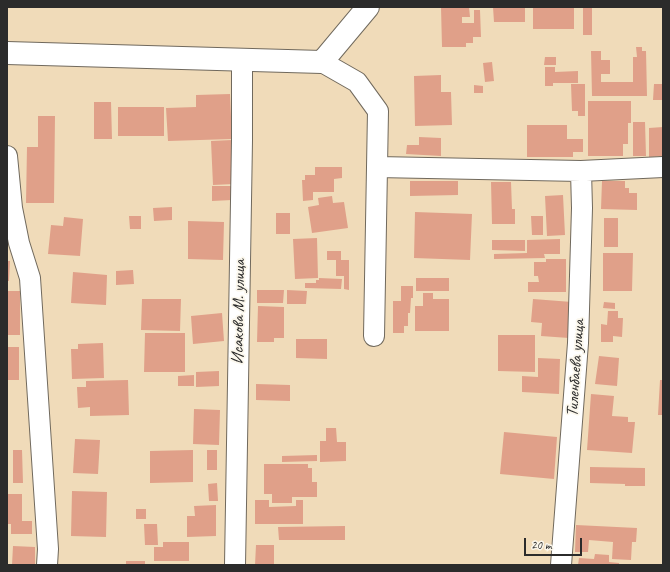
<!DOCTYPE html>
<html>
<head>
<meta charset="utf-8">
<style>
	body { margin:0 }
	#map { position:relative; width:670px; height:572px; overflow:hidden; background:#f0dbb9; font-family:Caveat,sans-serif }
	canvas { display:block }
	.frame { position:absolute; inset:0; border:8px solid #2b2b2b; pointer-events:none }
	.scale { position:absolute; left:524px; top:538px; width:58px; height:18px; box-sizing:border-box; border:2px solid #2b2b2b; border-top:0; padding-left:5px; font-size:12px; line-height:14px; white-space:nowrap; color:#2b2b2b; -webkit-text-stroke:3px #fbf7ec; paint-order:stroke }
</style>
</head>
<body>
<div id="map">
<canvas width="670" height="572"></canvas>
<div class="frame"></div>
<div class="scale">20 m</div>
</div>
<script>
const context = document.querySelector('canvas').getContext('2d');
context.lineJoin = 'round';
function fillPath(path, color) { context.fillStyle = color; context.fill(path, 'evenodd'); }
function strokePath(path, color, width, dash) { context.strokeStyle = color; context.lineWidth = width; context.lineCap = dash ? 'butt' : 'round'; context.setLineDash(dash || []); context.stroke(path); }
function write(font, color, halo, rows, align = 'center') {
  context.font = font + ' Caveat,sans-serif'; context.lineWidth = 3.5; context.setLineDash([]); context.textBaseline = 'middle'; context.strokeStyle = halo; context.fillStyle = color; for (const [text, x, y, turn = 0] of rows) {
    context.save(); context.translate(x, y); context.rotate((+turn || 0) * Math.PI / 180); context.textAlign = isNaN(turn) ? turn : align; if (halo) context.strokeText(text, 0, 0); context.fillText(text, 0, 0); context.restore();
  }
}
const building = new Path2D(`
	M441,7h28l1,10h-8v6h12v-13h6l1,27h-8v6h-7v4h-24z
	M493,7h32v15h-31z
	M533,7h41v22h-41z
	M583,7h9v28h-9z
	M636,47h6v4h4l1,45h-55l-1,-45h10v9h9v14h-9v8h32v-25h4z
	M545,57h11v8h-12z
	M492,62l2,19 -9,1 -2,-19z
	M545,67h10v5l23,-1v12h-25v3h-8z
	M441,75v17h10l1,33 -37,1 -1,-50z
	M571,84h14v32h-7v-5h-6z
	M654,84h9v16h-10z
	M474,85l9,1v7h-9z
	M230,94l2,45 -64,2 -2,-33 30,-1v-12z
	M588,101h43v22h-3v21h-5v12h-35z
	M94,102h17l1,37h-18z
	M118,107h46v29h-46z
	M38,116h17l-1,87h-28l1,-56h11z
	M633,122h12l1,34h-13z
	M527,125h40v14h16v13h-10v5h-46z
	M663,127v29l-14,1v-29z
	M419,137l22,1v18l-35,-2 1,-9h12z
	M232,140l2,44 -21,1 -2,-44z
	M315,167h27v11l-8,1v13h-21v8l-10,1 -1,-21h3v-5h10z
	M410,181h48v14l-48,1z
	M602,181h23v7h4v5h8v17l-36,-1z
	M491,182h20l1,27h3v15h-23z
	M212,186h20v14l-20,1z
	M563,195l2,40 -18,1 -2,-40z
	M332,196l1,7 11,-1 4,26 -36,5 -4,-26 11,-2 -1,-7z
	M172,207v13l-18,1 -1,-13z
	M415,212l57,2 -2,46 -56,-2z
	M276,213h14v21h-14z
	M129,216h12v13h-11z
	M531,216h12v19h-11z
	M64,217l19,2 -3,37 -32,-2 3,-29 12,1z
	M604,218h14v29h-14z
	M188,221l36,1 -1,38 -35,-1z
	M317,238l1,40 -23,1 -2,-40z
	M560,239v15h-16l1,4 -51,1v-5l33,-1v-13z
	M492,240h33v11l-33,-1z
	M327,251h14v9h8v30l-5,-1v-13h-8v-16h-9z
	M603,253h30l-1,38h-29z
	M546,259h20v33h-38v-10h11l-1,-6h-4v-14h12z
	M7,261h3l-1,20h-2z
	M133,270l1,14 -18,1v-14z
	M73,272l34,3 -1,30 -35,-2z
	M319,278l23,1 -1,10 -36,-1v-5h11v-3h3z
	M416,278h33v13h-33z
	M401,286h12v12h-2l-1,15h-2v13h-4v7h-11v-32h8z
	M257,290h27l-1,13h-26z
	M287,290l20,1 -1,13h-19z
	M8,291h12v44h-12z
	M423,293h10v6h16v32h-34v-25h8z
	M142,299h39l-1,32 -39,-1z
	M533,299l39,3 -3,36 -28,-2 1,-13 -11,-1z
	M604,302l11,1v6l-12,-1z
	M258,306l26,1v31h-10v4h-17z
	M608,311h10v7h5l-1,19 -9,-1v6h-12v-18l6,1z
	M222,313l2,28 -31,3 -2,-28z
	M145,333h40v39h-41z
	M498,335h37v37l-37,-1z
	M296,339h31v20l-31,-1z
	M103,343l1,35 -32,1 -1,-30h7v-5z
	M7,347h12v33h-11v-19h-1z
	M599,356l20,2 -2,28 -22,-2z
	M538,358l22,1 -1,35 -37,-2v-16l16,1z
	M219,371v15l-23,1v-15z
	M194,375v11h-16v-10z
	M128,380l1,35 -39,1v-9l-12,1 -1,-21h9v-6z
	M660,380h3v35h-5z
	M256,384l34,1v16l-34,-1z
	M591,394l23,2 -2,20 16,1v5h7l-3,31 -45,-3z
	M194,409l26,1 -1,35 -26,-1z
	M326,428h10l1,14h9v19l-26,1v-21h6z
	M504,432l53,5 -3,42 -54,-5z
	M75,439l25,1 -2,34 -25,-1z
	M13,450h9l1,33h-10z
	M193,450v32l-43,1v-32z
	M207,450h10v20h-10z
	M317,455v6l-35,1v-6z
	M264,464h44v4h4v14h5v15h-25v6h-20v-9h-8z
	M590,467l55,1v18h-20v-2l-35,-1z
	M217,483l1,18h-9l-1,-17z
	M72,491l35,1 -1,45 -35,-1z
	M8,494h14v27h10v13h-21v-10h-4z
	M255,500h14v7l27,-1v-6h7v24h-48z
	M216,505v31l-29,1v-21h8l-1,-10z
	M136,509h10v10h-10z
	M144,524h13l1,21h-13z
	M576,525l61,3 -1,14h-4l-1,18 -19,-1 1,-17 -24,-2 -1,12h-13z
	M345,526v14h-66l-1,-13z
	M163,542h26v19h-35v-14h9z
	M256,545h18v20h-19z
	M13,546l22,1v18h-23z
	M595,554l14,1v7l10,1v2h-41l1,-7 15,1z
	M126,561h19v4h-19z`);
const minor = new Path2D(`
	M322,62l35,20 21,29 -4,225
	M7,156l5,52 7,35 11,35 18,271 -1,16
	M377,167l204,4 82,-4
	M235,565l7,-425v-81
	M561,565l17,-222 4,-135 -1,-37`);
const tertiary = new Path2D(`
	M7,53l315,9 46,-55`);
const streetNames = [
	["Исакова М. улица",239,312,-89],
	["Тиленбаева улица",576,368,-86]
];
fillPath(building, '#e0a089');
strokePath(minor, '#70695d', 22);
strokePath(tertiary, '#70695d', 24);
strokePath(minor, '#fff', 20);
strokePath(tertiary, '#fff', 22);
write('17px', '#2b2b2b', '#fbf7ec', streetNames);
</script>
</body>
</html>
